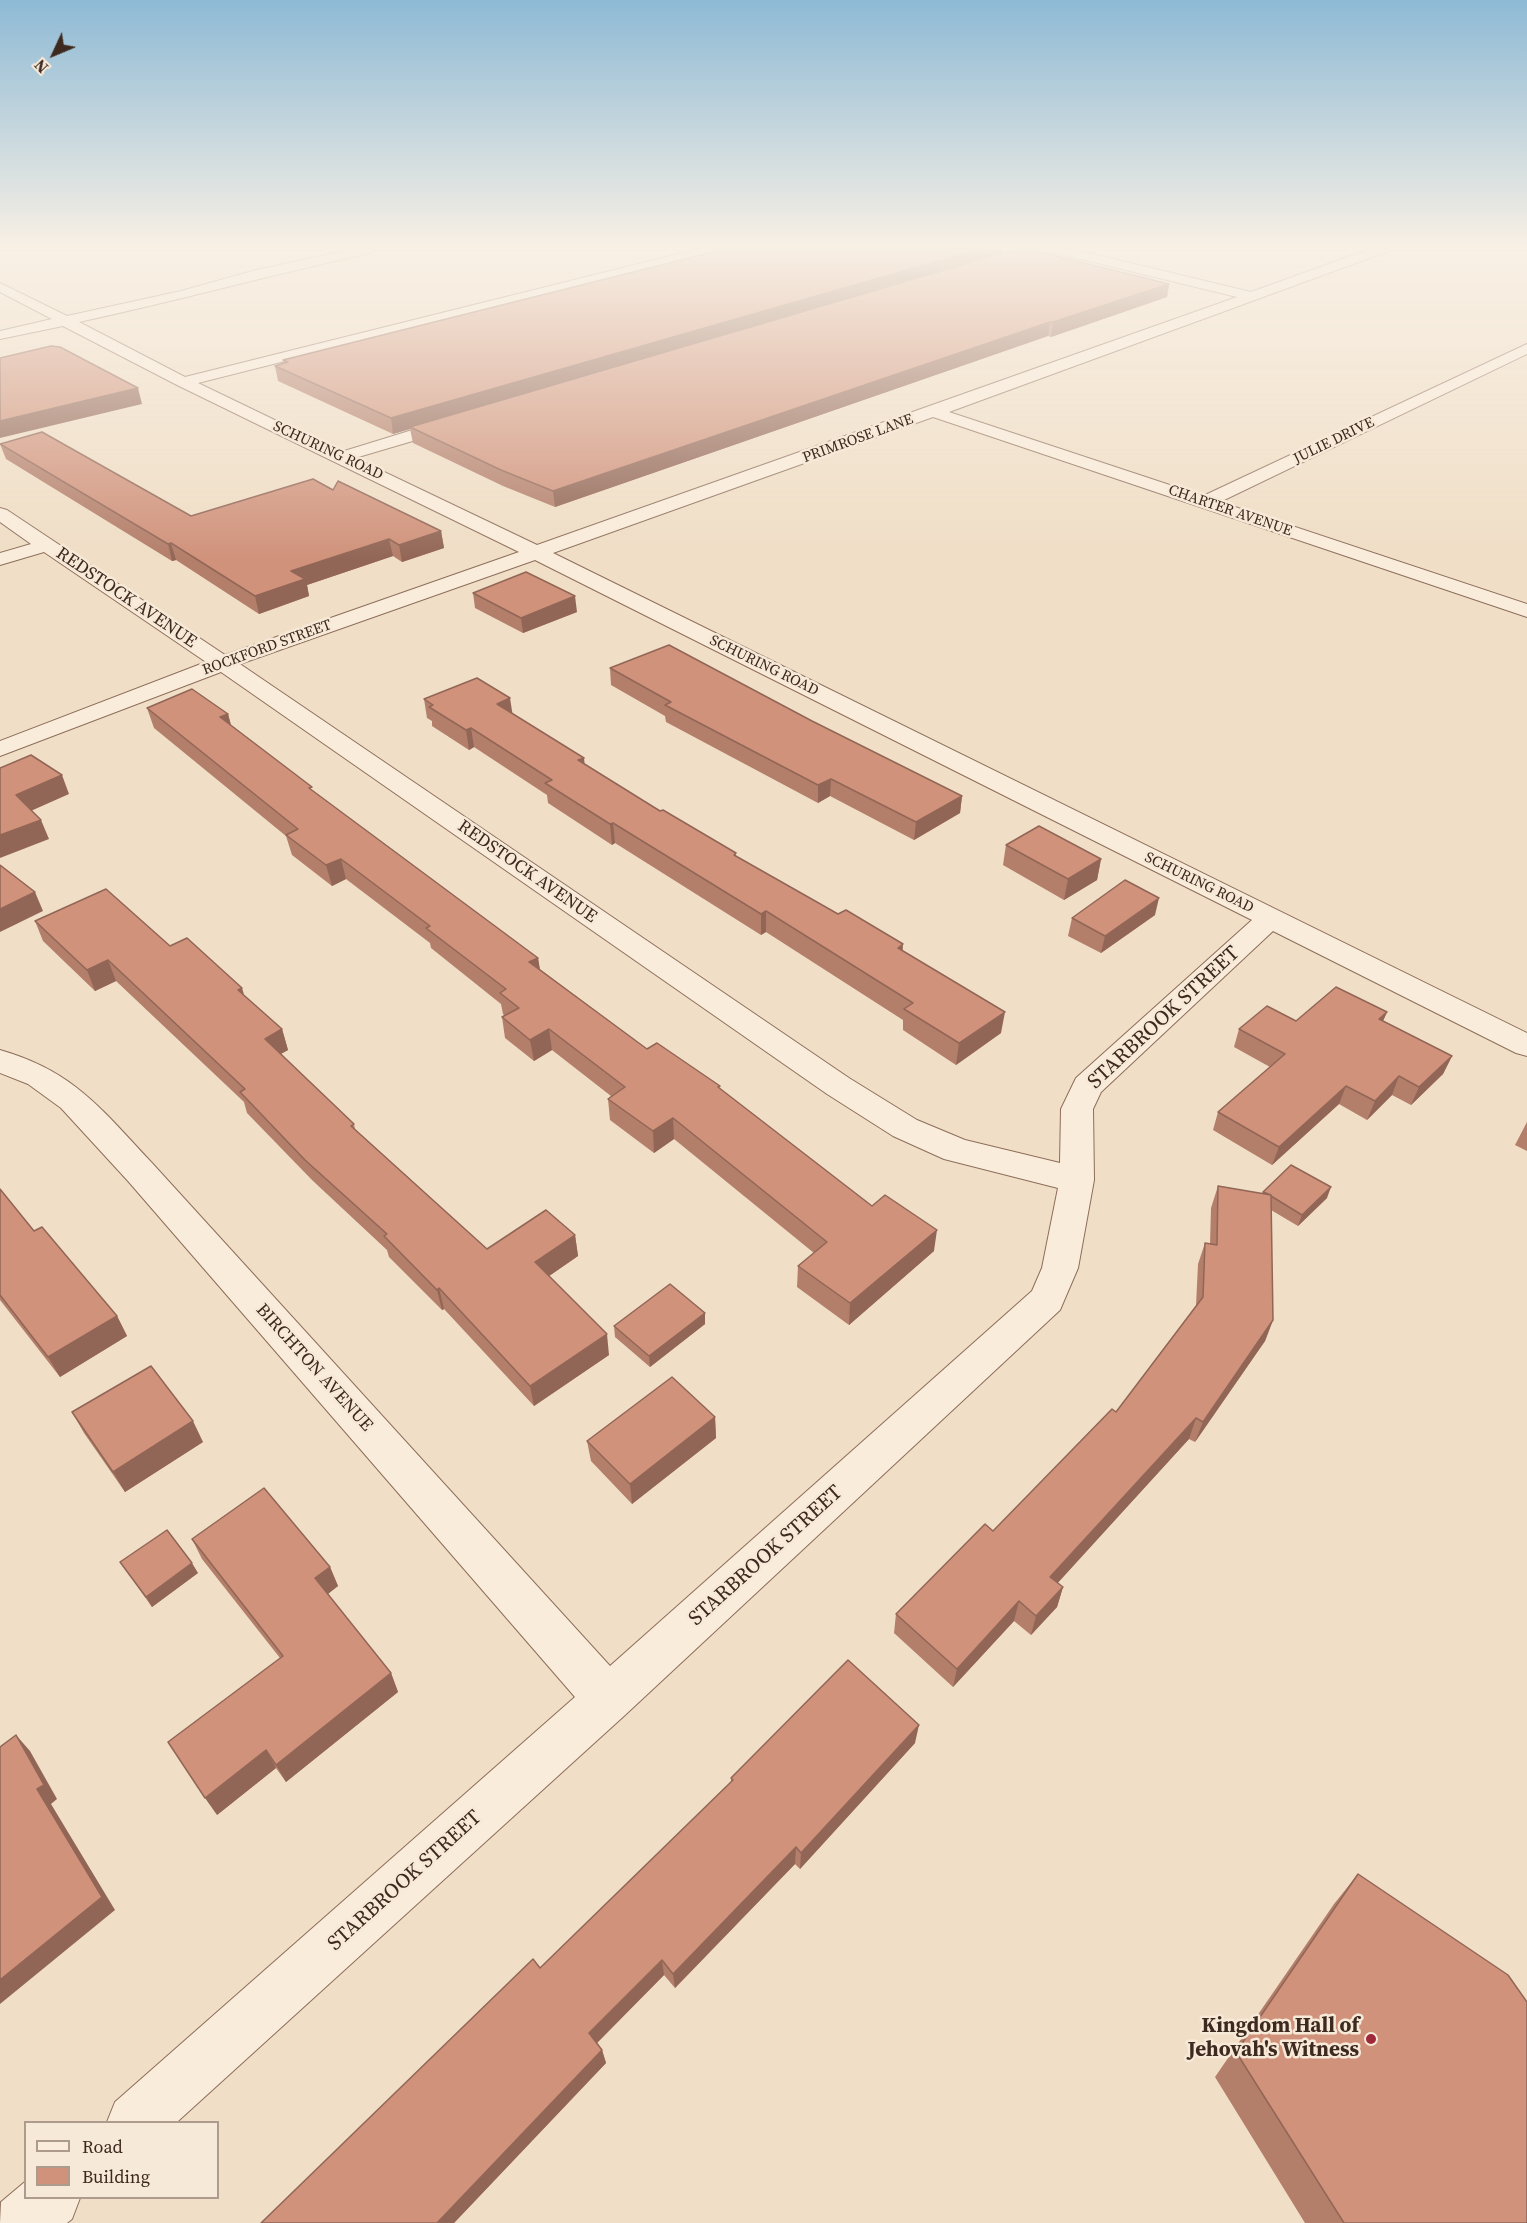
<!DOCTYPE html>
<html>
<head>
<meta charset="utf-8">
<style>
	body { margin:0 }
	#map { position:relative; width:1527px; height:2223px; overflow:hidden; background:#f0dec6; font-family:"Source Serif 4",serif }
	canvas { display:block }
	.legend { position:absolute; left:24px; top:2121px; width:195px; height:78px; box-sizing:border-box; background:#f7e9d7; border:2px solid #ad9c8d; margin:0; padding:8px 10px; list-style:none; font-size:18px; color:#3d291f }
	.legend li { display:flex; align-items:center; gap:12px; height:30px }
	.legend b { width:30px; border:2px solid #ad9c8d }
	.north { position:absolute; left:24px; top:24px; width:60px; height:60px; -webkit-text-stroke:4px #f7e9d7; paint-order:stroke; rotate:226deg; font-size:16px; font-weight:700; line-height:24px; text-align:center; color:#3d291f }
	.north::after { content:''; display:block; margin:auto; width:21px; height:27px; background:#3d291f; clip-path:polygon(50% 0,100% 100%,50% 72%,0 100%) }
</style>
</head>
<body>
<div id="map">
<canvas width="1527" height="2223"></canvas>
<ul class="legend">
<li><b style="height:8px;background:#faecdb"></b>Road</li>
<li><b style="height:16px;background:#d0927b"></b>Building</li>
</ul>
<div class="north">N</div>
</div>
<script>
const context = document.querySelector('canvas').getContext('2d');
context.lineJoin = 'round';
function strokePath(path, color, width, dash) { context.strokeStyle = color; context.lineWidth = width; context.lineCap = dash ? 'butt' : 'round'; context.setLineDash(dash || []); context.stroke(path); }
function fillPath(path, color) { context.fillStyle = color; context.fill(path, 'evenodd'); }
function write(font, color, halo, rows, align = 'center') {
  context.font = font + ' "Source Serif 4",serif'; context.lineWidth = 5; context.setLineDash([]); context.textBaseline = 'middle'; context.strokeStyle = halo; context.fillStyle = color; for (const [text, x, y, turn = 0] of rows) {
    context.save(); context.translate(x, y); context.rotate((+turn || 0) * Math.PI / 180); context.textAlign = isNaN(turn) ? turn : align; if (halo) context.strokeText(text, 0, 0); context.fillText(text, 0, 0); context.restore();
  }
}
const street = new Path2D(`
	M354,249h23l-6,4c-98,21 -194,48 -292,69l106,55 513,-128h21l-2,3 -519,131 143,69 107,-33h12l2,4 -2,4 -105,31 182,87 700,-248 -185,-45 -2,-3 -57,19 -6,-4 1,-3 43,-12h41l179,43 119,-43h18l-2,3 -437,160 254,84 324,-152v10l-307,148 307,102v13l-594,-200 -380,136 974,480v23l-11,-3 -243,-122 -172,161 -8,17 1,71 -16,88 -18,42 -435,405 -448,407h-70l8,-20 460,-405 -447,-516 -67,-73 -33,-24 -28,-11v-23c74,21 102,60 152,113l458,503 422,-375 10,-23 16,-80 -114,-29 -51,-23 -66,-42 -606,-422 -221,84v-15l206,-79 -162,-110 -44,13v-12l31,-9 -31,-22v-14l7,2 218,145 294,-103 -342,-167 -114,-59 -63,13v-8l52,-12 -52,-27v-9l67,33 114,-25 75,-21zM535,560l717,360 -176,158 -15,31 -1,54 -95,-23 -48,-20 -68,-42 -609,-414z
	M26,2181v17h54l-8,21 -5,4h-67l1,-21z`);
const wall = new Path2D(`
	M725,249h277l-1,4 168,31 -2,13 -116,40 -3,-1 -493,171 -52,-21 -90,-43 -3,-14 -17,5 -115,-53 -3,-15 9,-2 -1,-4z
	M0,444l191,72 142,-26 108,41 3,17 -42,14 -9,-6 -86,29 2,11 -50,18 -83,-54 -4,1 -166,-102z
	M473,593l104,19 -54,21 -48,-25z
	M610,668l202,53 150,75 -2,17 -46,27 -84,-44 -12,7 -152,-81 -1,-6 -54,-31z
	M424,699l88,14 73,52 75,46 76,42v3l167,95 98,82 -45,32 -53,-35v-10l-137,-88 -5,3 -146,-92 -3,2 -64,-42 -1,-8 -73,-48 -5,3 -37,-24v-5l-5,-3z
	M147,708l81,6 3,11 82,66 225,167 2,11 107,80 73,40 152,117 62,45 -85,74 -52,-38 1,-21 16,-13 -140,-114 -20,14 -44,-33 -2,-21 3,-3 -59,-46 -18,11 -29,-23 -3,-21 3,-1 -2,-2 -2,-10 -70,-56 -1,-5 -84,-64 -14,7 -40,-31 -6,-19 -132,-108z
	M1006,845l95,14 -4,21 -33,20 -61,-35z
	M1155,915l-54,38 -33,-17 4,-18z
	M35,921l135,25 74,49 38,34 6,21 -7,4 73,70 1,5 132,120 88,-14 3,21 -29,20 60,79 -75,51 -90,-97 -2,1 -53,-53 -2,-7 -75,-70 -65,-67 -3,-11 -128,-121 -21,10 -52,-50z
	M1387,1012l-4,9 69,35 -9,18 -32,31 -19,-10 -25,25 -28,-16 -67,61 -59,-35 5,-18 52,-45 -36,-20 5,-18z
	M1527,1122v29l-12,-6z
	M1218,1186l44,8 1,-2 64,6 -29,28 -27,-16 2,110 -8,21 -70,101 -6,-3 -132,144 6,4 -6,20 -26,28 -17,-14 -61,66 -59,-54 2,-19 97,-83 123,-119 80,-106 2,-42 7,-21 5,1 1,-36z
	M0,1189l34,42 83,85 10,20 -67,41 -60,-77z
	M705,1324l-55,43 -35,-30 -1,-11z
	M72,1412l131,30 -78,50 -41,-59z
	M715,1417l1,21 -84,66 -41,-43 -4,-20z
	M192,1539l138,28 8,19 -11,8 64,79 7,19 -112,90 -10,-14 -59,47 63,-157 -78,-99z
	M120,1562l78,11 -46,34 -25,-35z
	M915,1743l-115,126 -5,-5 -120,124 -11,-13 -67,68 5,7 4,13 -152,160h-193l279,-255 191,-186v-4z
	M1358,1874l169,349h-222l-90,-146 119,-173z`);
const shadedWall = new Path2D(`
	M980,249h22l-1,6 -591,172v2l-17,5 -2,-16z
	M1169,284l-2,13 -116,40 2,-15z
	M1050,322l-2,14 -493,171 -2,-16z
	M138,388l4,16 -142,34v-17z
	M441,531l3,17 -42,14 -3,-17z
	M389,539l4,17 -86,29 2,11 -50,18 -4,-18 36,-25z
	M171,543l5,17 -4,1 -4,-17z
	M575,596l2,16 -54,21 -2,-15z
	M510,698l3,19 -16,-13z
	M228,714l5,19 -13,-16z
	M471,728l3,19 -5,3 -3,-20z
	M584,758l2,19 -8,-17z
	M62,775l7,19 -45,20 -8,-19z
	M831,779l-1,17 -12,7v-18z
	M962,796l-2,17 -46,27 2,-18z
	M41,820l8,19 -49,19v-23z
	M613,823l2,20 -3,2 -2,-21z
	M341,859l5,20 -14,7 -6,-21z
	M1101,859l-4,21 -33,20 4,-21z
	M35,892l8,19 -43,21v-23z
	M1159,898l-4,17 -54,38 4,-17z
	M766,911v21l-5,3v-21z
	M903,944l-1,21 -4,-17z
	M538,958l3,20 -12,-16z
	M108,960l8,21 -21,10 -8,-21z
	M242,988l6,20 -10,-18z
	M1005,1012l-4,21 -45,32 3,-22z
	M1387,1012l-8,18v-11z
	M282,1029l6,21 -17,9 -6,-20z
	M549,1029l3,21 -18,11 -4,-21z
	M1452,1056l-9,18 -32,31 8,-18z
	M1399,1076l-7,19 -25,25 8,-19z
	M1346,1086l-7,18 -67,61 7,-18z
	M673,1118l1,21 -20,14 -1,-22z
	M1331,1187l-4,11 -29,28 4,-11z
	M937,1230l-3,21 -85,74 1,-22z
	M575,1235l3,21 -39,27 -4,-21z
	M439,1288l5,21 -2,1 -5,-20z
	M705,1313v11l-55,43 -1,-11z
	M117,1316l10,20 -67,41 -12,-20z
	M1273,1320l-8,21 -70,101 8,-20z
	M607,1334l2,21 -75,51 -4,-20z
	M715,1417l1,21 -84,66 -2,-20z
	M1196,1418l-7,21 -144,158 5,-20z
	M193,1421l10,21 -78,50 -12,-20z
	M192,1563l6,10 -46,34 -6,-10z
	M330,1567l8,19 -15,12 -8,-20z
	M1063,1587l-6,20 -26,28 5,-19z
	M1019,1601l-5,20 -61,66 4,-18z
	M391,1673l7,19 -112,90 -10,-17z
	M919,1725l-4,18 -115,126 1,-16z
	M16,1735l14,16 27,48 -6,5 64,106 -115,94v-24l37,-191z
	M266,1750l10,18 -59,47 -12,-17z
	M796,1847l-1,17 -120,124 -2,-14z
	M662,1960l2,15 -71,72 -4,-14z
	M602,2050l4,13 -152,160h-17z`);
const building = new Path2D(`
	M725,249h255l-589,169 -116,-52 13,-4 -5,-2z
	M1016,249h12l141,35 -116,38h-3l-497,169 -52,-21 -91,-43z
	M51,346l9,1 78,41 -138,33v-63z
	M42,432l149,84 122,-37 20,11 5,-9 103,50 -42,14 -10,-6 -98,32 14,8 -50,17 -84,-53 -3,1 -168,-100z
	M526,572l49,24 -54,22 -48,-25z
	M669,645l143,76 150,75 -46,26 -85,-43 -13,6 -153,-80 6,-3 -61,-34z
	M477,678l33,20 -13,6 87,54 -6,2 82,51 3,-1 73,43 -2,2 104,59 8,-4 57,34 -5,4 107,64 -46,31 -55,-34 9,-6 -147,-92 -5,3 -148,-91 -3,1 -65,-41 7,-3 -81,-52 -5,2 -37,-23 4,-2 -9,-6z
	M192,689l36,25 -8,3 92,70 -3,1 229,170 -9,4 118,87 10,-6 63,43 -2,1 154,119 13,-11 52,35 -87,73 -52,-37 29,-24 -154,-124 -20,13 -45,-32 17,-12 -76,-58 -19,11 -28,-23 17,-9 -19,-15 6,-4 -80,-61 4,-2 -89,-67 -15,6 -40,-30 12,-6 -151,-121z
	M31,755l31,20 -46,20 25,25 -41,15v-67z
	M1039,826l62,33 -33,20 -62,-34z
	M0,865l35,27 -35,17z
	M1125,880l34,18 -54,38 -33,-18z
	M106,889l64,57 17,-8 55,50 -4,2 44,39 -17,10 89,85 -3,2 136,123 59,-39 29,25 -40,27 72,72 -77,52 -91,-98 -2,2 -53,-54 3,-2 -82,-74 -65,-68 5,-3 -137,-129 -21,10 -52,-49z
	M1336,987l51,25 -8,7 73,37 -33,31 -20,-11 -24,25 -29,-15 -67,61 -61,-35 67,-58 -46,-25 28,-23 29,15z
	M1291,1165l40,22 -29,28 -31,-19v-1l-8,-3z
	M1218,1186l53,9 2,125 -70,102 -7,-4 -146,159 13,10 -27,29 -17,-15 -62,68 -61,-55 89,-90 8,7 119,-122 4,3 87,-115 2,-54 12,2z
	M0,1189l34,42 8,-4 75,89 -69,41 -48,-62z
	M670,1284l35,29 -56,43 -35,-30z
	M151,1366l42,55 -80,51 -41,-60z
	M672,1377l43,40 -85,67 -43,-43z
	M264,1488l66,79 -15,11 76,95 -115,92 -10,-15 -61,48 -37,-56 115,-86 -91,-117z
	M167,1530l25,33 -46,34 -26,-35z
	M848,1660l71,65 -118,128 -5,-6 -123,127 -11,-14 -73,73 13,17 -165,173h-176l272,-264 7,9 193,-188 -2,-2z
	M16,1735l28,50 -7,4 65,108 -102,83v-233z
	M1358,1874l150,101 19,27v221h-183l-108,-171z`);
const markers = [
	[1371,2039,6,"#9f283a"]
];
const farStreetnames = [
	["PRIMROSE LANE",858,439,-20],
	["JULIE DRIVE",1334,441,-26],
	["SCHURING ROAD",328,451,25],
	["CHARTER AVENUE",1230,511,19],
	["ROCKFORD STREET",267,648,-20],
	["SCHURING ROAD",764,666,26],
	["SCHURING ROAD",1199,883,26]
];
const streetNames = [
	["REDSTOCK AVENUE",126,598,34],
	["REDSTOCK AVENUE",527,872,35],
	["BIRCHTON AVENUE",314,1368,48]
];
const nearStreetnames = [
	["STARBROOK STREET",1164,1018,-43],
	["STARBROOK STREET",766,1556,-42],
	["STARBROOK STREET",405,1881,-42]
];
const nearPoinames = [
	["Kingdom Hall of",1359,2027],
	["Jehovah's Witness",1359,2051]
];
strokePath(street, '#8d6e5b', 2);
fillPath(street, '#faecdb');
fillPath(wall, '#b37e6a');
fillPath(shadedWall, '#926656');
fillPath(building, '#d0927b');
strokePath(building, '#926656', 1.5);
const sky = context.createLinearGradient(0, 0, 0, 560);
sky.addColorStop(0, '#8ebad5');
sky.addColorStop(0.44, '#f8f0e5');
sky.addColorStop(1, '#f8f0e500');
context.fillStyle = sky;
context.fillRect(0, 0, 1527, 560);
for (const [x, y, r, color] of markers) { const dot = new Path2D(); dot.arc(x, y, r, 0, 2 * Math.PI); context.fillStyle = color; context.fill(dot); strokePath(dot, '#f7e9d7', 2); }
write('15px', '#3d291f', '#f7e9d7', farStreetnames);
write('18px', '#3d291f', '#f7e9d7', streetNames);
write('21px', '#3d291f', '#f7e9d7', nearStreetnames);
write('bold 21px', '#3d291f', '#f7e9d7', nearPoinames, 'right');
</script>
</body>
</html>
